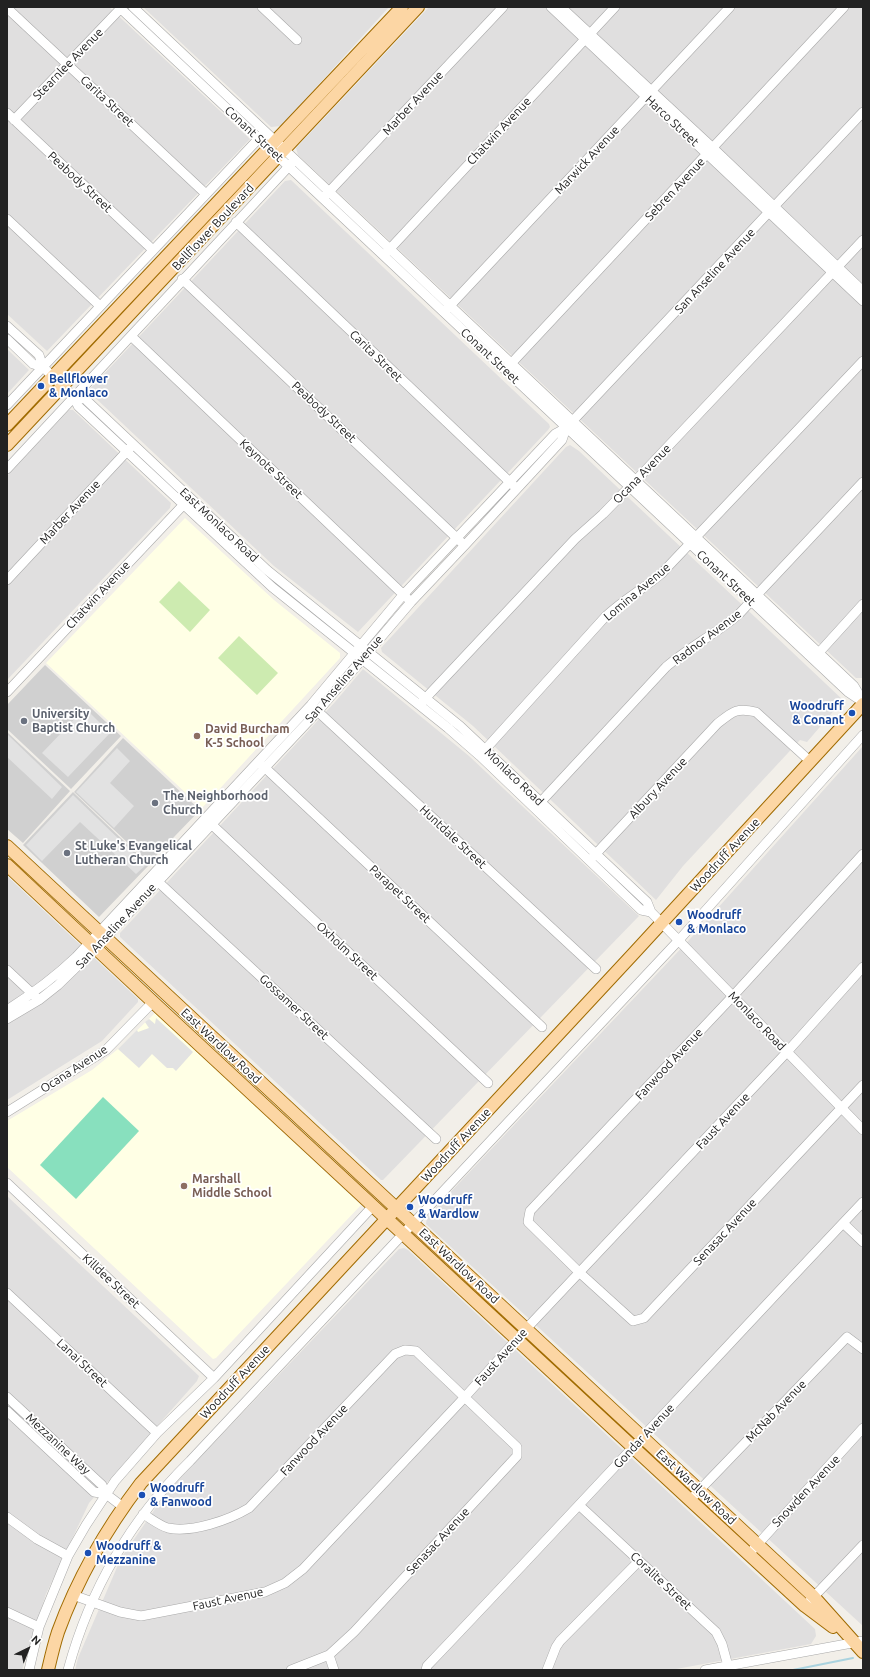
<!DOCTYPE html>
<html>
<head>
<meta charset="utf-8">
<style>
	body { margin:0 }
	#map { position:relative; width:870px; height:1677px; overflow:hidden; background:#f2efe9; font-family:Ubuntu,sans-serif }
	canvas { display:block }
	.frame { position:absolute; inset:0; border:8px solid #222; pointer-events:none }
	.north { position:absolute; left:8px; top:1629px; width:40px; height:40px; -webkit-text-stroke:3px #fff; paint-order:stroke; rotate:43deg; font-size:11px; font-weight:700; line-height:16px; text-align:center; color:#222 }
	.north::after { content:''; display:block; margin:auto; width:14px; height:18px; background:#222; clip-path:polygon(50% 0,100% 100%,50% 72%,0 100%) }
</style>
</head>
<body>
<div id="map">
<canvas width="870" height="1677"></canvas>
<div class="frame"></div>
<div class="north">N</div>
</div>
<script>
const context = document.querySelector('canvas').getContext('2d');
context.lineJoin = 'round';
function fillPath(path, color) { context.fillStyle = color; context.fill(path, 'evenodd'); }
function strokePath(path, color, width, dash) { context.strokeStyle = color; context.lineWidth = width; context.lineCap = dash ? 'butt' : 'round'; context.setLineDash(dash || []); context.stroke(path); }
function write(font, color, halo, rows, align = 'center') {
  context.font = font + ' Ubuntu,sans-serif'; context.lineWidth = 3.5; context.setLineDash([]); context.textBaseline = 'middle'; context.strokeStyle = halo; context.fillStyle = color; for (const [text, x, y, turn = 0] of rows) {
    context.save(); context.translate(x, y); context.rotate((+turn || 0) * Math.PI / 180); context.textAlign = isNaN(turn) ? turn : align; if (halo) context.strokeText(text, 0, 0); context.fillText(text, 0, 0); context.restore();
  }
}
const residential = new Path2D(`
	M7,7h102l141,132 -203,212 -40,-37z
	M143,7h246l-108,119 -10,1z
	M429,7h434v671h-7l-558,-523 -2,-7z
	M291,180l258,244 1,3 -2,3 -190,202 -84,-66 -186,-175 197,-210z
	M7,349l22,21 -22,24z
	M69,410h4l98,93 -1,5 -163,172v-204z
	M570,445l9,6 264,249 -36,42 -7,-2 -117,126 -27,34 -183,-174 -91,-74 -1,-4 185,-201z
	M363,669l106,87 170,160 -256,264h-2l-261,-243v-4l215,-231z
	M863,746v880l-437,-402 1,-7 263,-278z
	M7,876l131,123v3l-36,39 -95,59z
	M7,1196l192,180 -2,5 -108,122 -43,91 -24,76h-15z
	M404,1248l4,2 407,379 1,7 -5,8 -140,26h-596l3,-12 43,-100 45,-65 233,-244z`);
const education = new Path2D(`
	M185,518l89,82 66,53v5l-138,150 -156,-145z
	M155,1013l206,192 -145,153 -3,1 -206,-192v-46l85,-51 26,-21z`);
const religious = new Path2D(`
	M45,665l76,71 -50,53 -64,-60v-24z
	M7,732l63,59 -47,52 -16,-14z
	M123,738l77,72 -51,53 -75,-71z
	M73,792l76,73 -50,52 -76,-72z`);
const grass = new Path2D(`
	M179,581l31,29 -20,22 -31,-30z
	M239,636l39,37 -21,22 -39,-37z`);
const pitch = new Path2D(`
	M103,1097l36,34 -63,68 -36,-34z`);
const parking = new Path2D(`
	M85,708l25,25 -42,44 -26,-24z
	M7,734l55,53 -10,12 -45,-42z
	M117,748l13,13 -20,22 24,23 -20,22 -38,-36z
	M73,795l73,70 -10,9 -56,-52 -38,39 -16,-16z
	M156,1018l37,34 -17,19 -3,-3h-6l-15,-14 -13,14 -21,-19 19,-19 1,2 11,-4 -4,-6 4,-3 6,5z`);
const stream = new Path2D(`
	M793,1670l60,-12`);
const minor = new Path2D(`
	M119,7l729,685 15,10
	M133,7l721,679 9,15
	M262,7l35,33
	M551,7l312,294
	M561,7l152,141 150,143
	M7,8l199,186
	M7,113l146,137
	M14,120l108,-113
	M325,196l178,-189
	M7,219l93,87
	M236,222l278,264
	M386,253l229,-246
	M182,279l279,263
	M446,310l284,-303
	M7,326l32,29 4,12
	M131,336l276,262
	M7,339l26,25 10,3 31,30 4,9 194,181 176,141 32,28 161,154 10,2
	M507,368l337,-361
	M74,397l11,2 182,171 193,156 187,176 4,10 212,218
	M7,405l256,-271
	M7,469l285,-306
	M7,580l123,-132
	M815,657l48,-53
	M7,692l180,-191
	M422,702l153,-163 28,-25 38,-39 222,-235
	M313,707l283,262
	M482,753l123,-136c18,-17 38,-28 56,-43l202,-213
	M261,764l281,263
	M537,806l129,-139c23,-20 50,-33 73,-53l124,-132
	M209,822l279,261
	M863,854l-130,142 -203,215 -2,11 52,51 53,48 11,-3 219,-233
	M592,858l125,-134c15,-12 19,-17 39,-12l55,50
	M154,878l282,261
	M7,970l30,28
	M7,1010c25,-16 48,-33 69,-53l235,-252 92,-110 152,-161 11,-6 297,-316
	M7,1019l32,-19 19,-15 38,-37 222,-237 93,-109 54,-57 97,-105 4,-12
	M7,1112l99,-62 47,-48
	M7,1183l207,195
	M843,1223l20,19
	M7,1293l150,140
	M7,1397l95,88 4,9
	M7,1411l87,81 12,2 17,13
	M690,1500l157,-163 16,12
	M580,1506l136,126 6,12 6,22
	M143,1514c7,4 17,12 25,14 24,5 61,-8 81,-20l146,-154 10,-4 11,1 101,96v9l-163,176 -25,23 -38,15
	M7,1517l30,22 31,17
	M749,1554l114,-126
	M73,1595l47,17 21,4 124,-24 20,-9 18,-14 161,-171 62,-69 261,-277 76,-85
	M805,1606l58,-61
	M7,1612l32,15
	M329,1655l5,15
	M29,1670l10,-43 29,-71 18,-31 29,-44 42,-48 57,-55 159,-172
	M68,1670c22,-81 62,-150 122,-209l489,-521 184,-205
	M426,1670l1,-4c147,-154 290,-310 436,-464
	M547,1670l9,-23 4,-6 79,-80
	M705,1670l158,-29`);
const major = new Path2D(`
	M7,425l395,-418
	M7,445l411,-438
	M7,846l806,750 50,56
	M7,865l146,137 537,498 115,106 28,21
	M48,1670c3,-13 6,-26 10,-38 20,-55 48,-103 83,-149l493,-530 229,-249`);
const markers = [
	[41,386,4,"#1a4fb4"],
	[852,713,4,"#1a4fb4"],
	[24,721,4,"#6b7280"],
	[197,736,4,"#8d6e63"],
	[155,803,4,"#6b7280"],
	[67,853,4,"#6b7280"],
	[679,922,4,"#1a4fb4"],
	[184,1186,4,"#8d6e63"],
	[410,1207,4,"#1a4fb4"],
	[142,1495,4,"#1a4fb4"],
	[88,1553,4,"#1a4fb4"]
];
const streetNames = [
	["Stearnlee Avenue",68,64,-46],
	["Carita Street",107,101,43],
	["Marber Avenue",413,103,-47],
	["Harco Street",672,121,43],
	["Chatwin Avenue",499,131,-47],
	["Conant Street",254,134,43],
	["Marwick Avenue",587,160,-47],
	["Peabody Street",80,182,43],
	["Sebren Avenue",675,189,-47],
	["Bellflower Boulevard",213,227,-47],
	["San Anseline Avenue",715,271,-47],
	["Carita Street",376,356,44],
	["Conant Street",490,356,43],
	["Peabody Street",324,412,43],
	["Keynote Street",271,469,43],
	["Ocana Avenue",642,474,-46],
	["Marber Avenue",70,512,-47],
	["East Monlaco Road",219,525,43],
	["Conant Street",726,578,43],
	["Lomina Avenue",637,592,-40],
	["Chatwin Avenue",98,595,-47],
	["Radnor Avenue",707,637,-37],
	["San Anseline Avenue",344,679,-49],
	["Monlaco Road",514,777,44],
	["Albury Avenue",658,788,-47],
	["Huntdale Street",453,837,43],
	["Woodruff Avenue",725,855,-47],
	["Parapet Street",400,894,43],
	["San Anseline Avenue",116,926,-47],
	["Oxholm Street",347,951,43],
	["Gossamer Street",294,1007,43],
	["Monlaco Road",757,1021,46],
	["East Wardlow Road",221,1046,43],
	["Fanwood Avenue",669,1064,-47],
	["Ocana Avenue",74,1069,-33],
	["Faust Avenue",723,1121,-47],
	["Woodruff Avenue",456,1145,-47],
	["Senasac Avenue",725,1232,-47],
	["East Wardlow Road",459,1266,43],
	["Killdee Street",111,1281,43],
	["Faust Avenue",501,1357,-48],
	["Lanai Street",82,1363,43],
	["Woodruff Avenue",235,1382,-47],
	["McNab Avenue",776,1411,-46],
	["Gondar Avenue",644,1436,-47],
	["Fanwood Avenue",314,1440,-47],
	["Mezzanine Way",58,1444,43],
	["East Wardlow Road",696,1487,43],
	["Snowden Avenue",806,1491,-47],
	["Senasac Avenue",438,1541,-47],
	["Coralite Street",661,1581,43],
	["Faust Avenue",228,1599,-12]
];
const transitNames = [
	["Bellflower",49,379],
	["& Monlaco",49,393],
	["Woodruff",844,706,"right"],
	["& Conant",844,720,"right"],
	["Woodruff",687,915],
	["& Monlaco",687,929],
	["Woodruff",418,1200],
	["& Wardlow",418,1214],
	["Woodruff",150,1488],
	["& Fanwood",150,1502],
	["Woodruff &",96,1546],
	["Mezzanine",96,1560]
];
const worshipNames = [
	["University",32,714],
	["Baptist Church",32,728],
	["The Neighborhood",163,796],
	["Church",163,810],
	["St Luke's Evangelical",75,846],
	["Lutheran Church",75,860]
];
const educationNames = [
	["David Burcham",205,729],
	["K-5 School",205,743],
	["Marshall",192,1179],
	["Middle School",192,1193]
];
fillPath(residential, '#e0dfdf');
fillPath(education, '#ffffe5');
fillPath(religious, '#d0d0d0');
fillPath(grass, '#cdebb0');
fillPath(pitch, '#88e0be');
fillPath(parking, '#e2e2e2');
strokePath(stream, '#aad3df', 2);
strokePath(minor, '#a9a9a9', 10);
strokePath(major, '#a06b00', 14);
strokePath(minor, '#fff', 9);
strokePath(major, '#fcd6a4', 12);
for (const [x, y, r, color] of markers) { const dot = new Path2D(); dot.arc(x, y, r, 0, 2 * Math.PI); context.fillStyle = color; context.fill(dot); strokePath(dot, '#fff', 1.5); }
write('12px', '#222', '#fff', streetNames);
write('bold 12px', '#164399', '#fff', transitNames, 'left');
write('bold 12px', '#5b616d', '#fff', worshipNames, 'left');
write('bold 12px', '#785e54', '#fff', educationNames, 'left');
</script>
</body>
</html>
